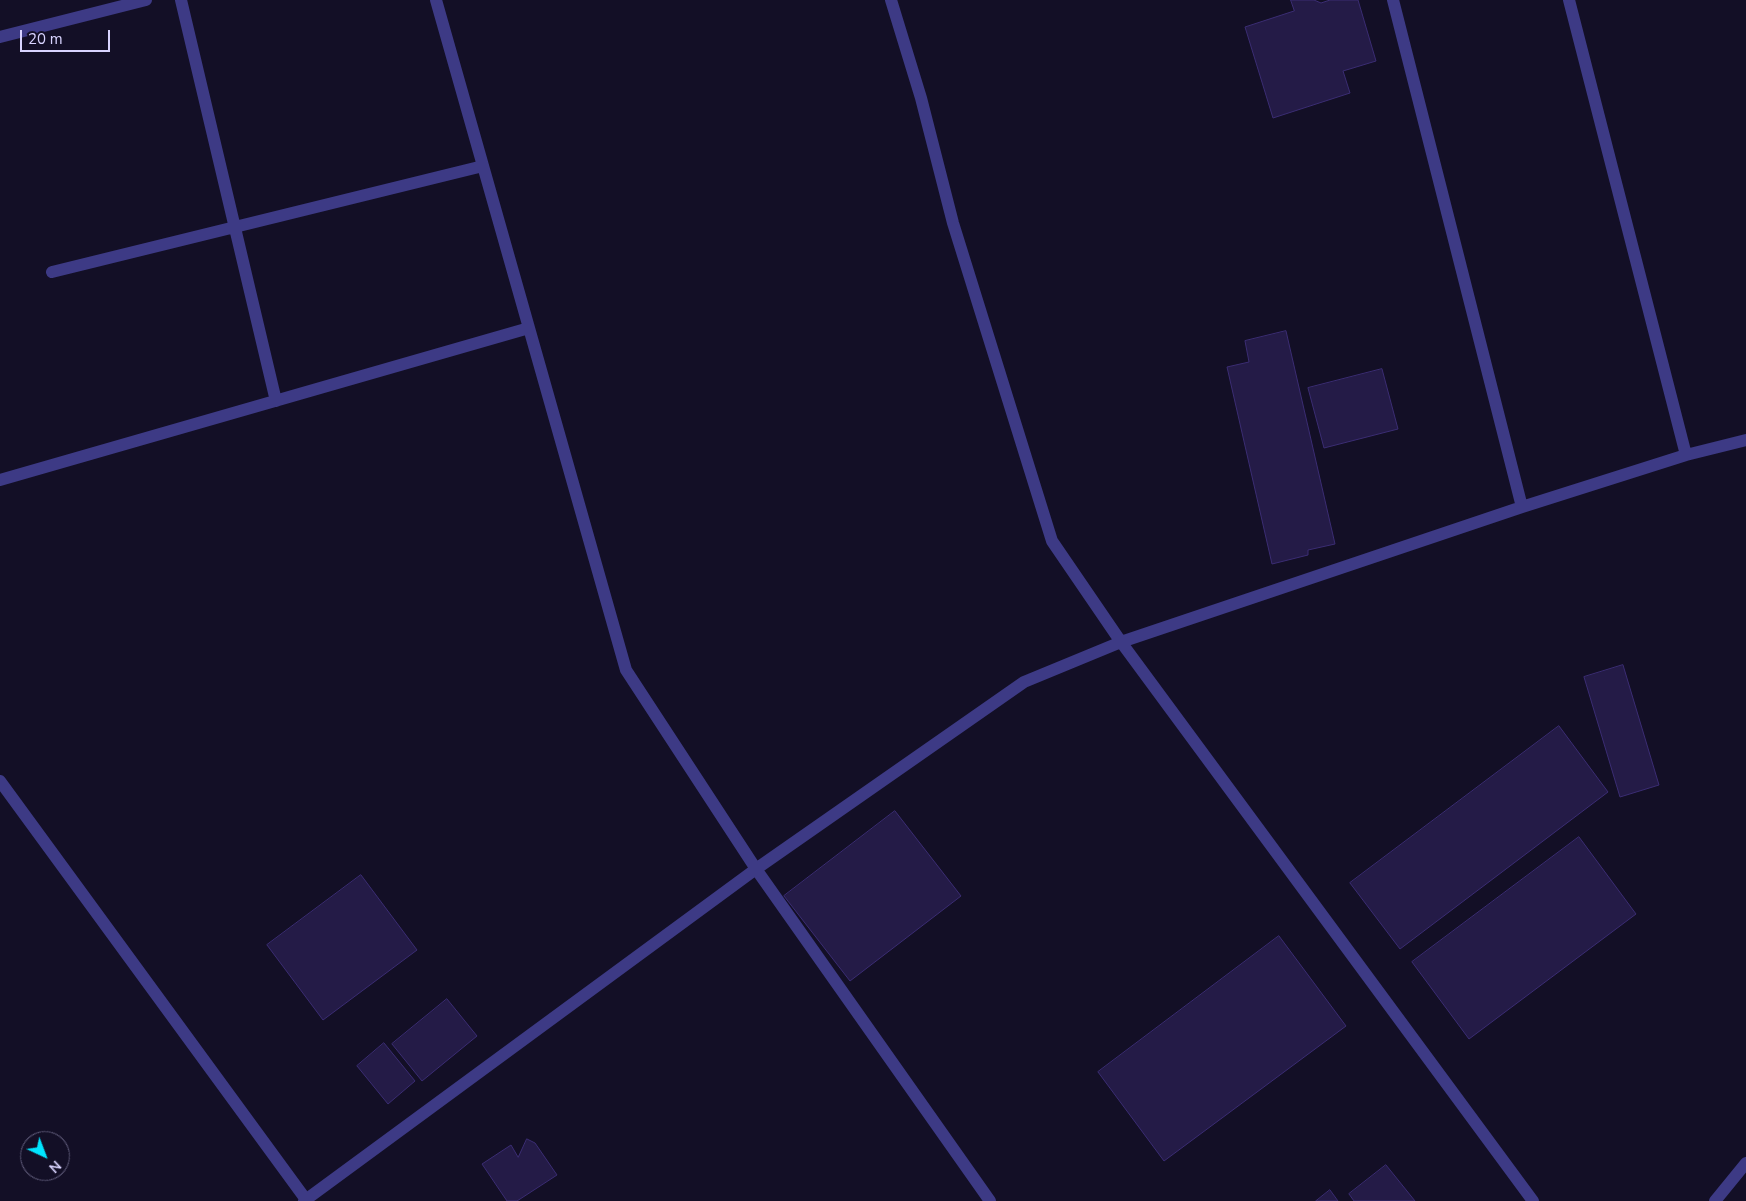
<!DOCTYPE html>
<html>
<head>
<meta charset="utf-8">
<style>
	body { margin:0 }
	#map { position:relative; width:1746px; height:1201px; overflow:hidden; background:#130f26; font-family:"Nunito Sans",sans-serif }
	canvas { display:block }
	.north { position:absolute; left:20px; top:1131px; width:50px; height:50px; box-sizing:border-box; background:#130f26; border:1px solid #625e7d; border-radius:50%; rotate:137deg; font-size:14px; font-weight:700; line-height:20px; text-align:center; color:#d9d4ff }
	.north::after { content:''; display:block; margin:auto; width:18px; height:22px; background:#00e5ff; clip-path:polygon(50% 0,100% 100%,50% 72%,0 100%) }
	.scale { position:absolute; left:20px; top:30px; width:90px; height:22px; box-sizing:border-box; border:2px solid #d9d4ff; border-top:0; padding-left:6px; font-size:15px; line-height:18px; white-space:nowrap; color:#d9d4ff; -webkit-text-stroke:4px #130f26; paint-order:stroke }
</style>
</head>
<body>
<div id="map">
<canvas width="1746" height="1201"></canvas>
<div class="north">N</div>
<div class="scale">20 m</div>
</div>
<script>
const context = document.querySelector('canvas').getContext('2d');
context.lineJoin = 'round';
function fillPath(path, color) { context.fillStyle = color; context.fill(path, 'evenodd'); }
function strokePath(path, color, width, dash) { context.strokeStyle = color; context.lineWidth = width; context.lineCap = dash ? 'butt' : 'round'; context.setLineDash(dash || []); context.stroke(path); }
const building = new Path2D(`
	M1291,0h23l7,3 9,-3h28l18,61 -33,10 7,22 -77,25 -28,-91 49,-16z
	M1286,331l49,213 -27,6v5l-36,9 -45,-197 22,-5 -4,-21z
	M1382,369l16,60 -74,19 -16,-60z
	M1623,665l36,120 -39,12 -36,-120z
	M1559,726l49,66 -208,157 -50,-66z
	M895,811l66,85 -111,85 -66,-85z
	M1579,837l57,77 -167,125 -57,-77z
	M361,875l56,75 -94,70 -56,-75z
	M1279,936l67,90 -182,135 -66,-89z
	M447,999l30,37 -55,45 -30,-37z
	M384,1043l31,38 -27,23 -31,-38z
	M527,1139l8,4 22,32 -40,26h-10l-25,-37 29,-19 7,12z
	M1386,1165l29,36h-61l-5,-7z
	M1330,1190l8,11h-22z`);
const lane = new Path2D(`
	M181,0l95,401
	M436,0l190,670 130,199 234,332
	M891,0l30,98 32,125 99,318 69,101 412,559
	M1393,0l129,507
	M1569,0l117,455
	M0,37l146,-37
	M52,272l431,-106
	M0,480l529,-152
	M0,781l307,420
	M304,1201l452,-332 268,-187 97,-40 401,-135 164,-52 60,-15
	M1715,1201l31,-38`);
fillPath(building, '#241b47');
strokePath(building, '#3b2d73', 1);
strokePath(lane, '#3d3a85', 12);
</script>
</body>
</html>
